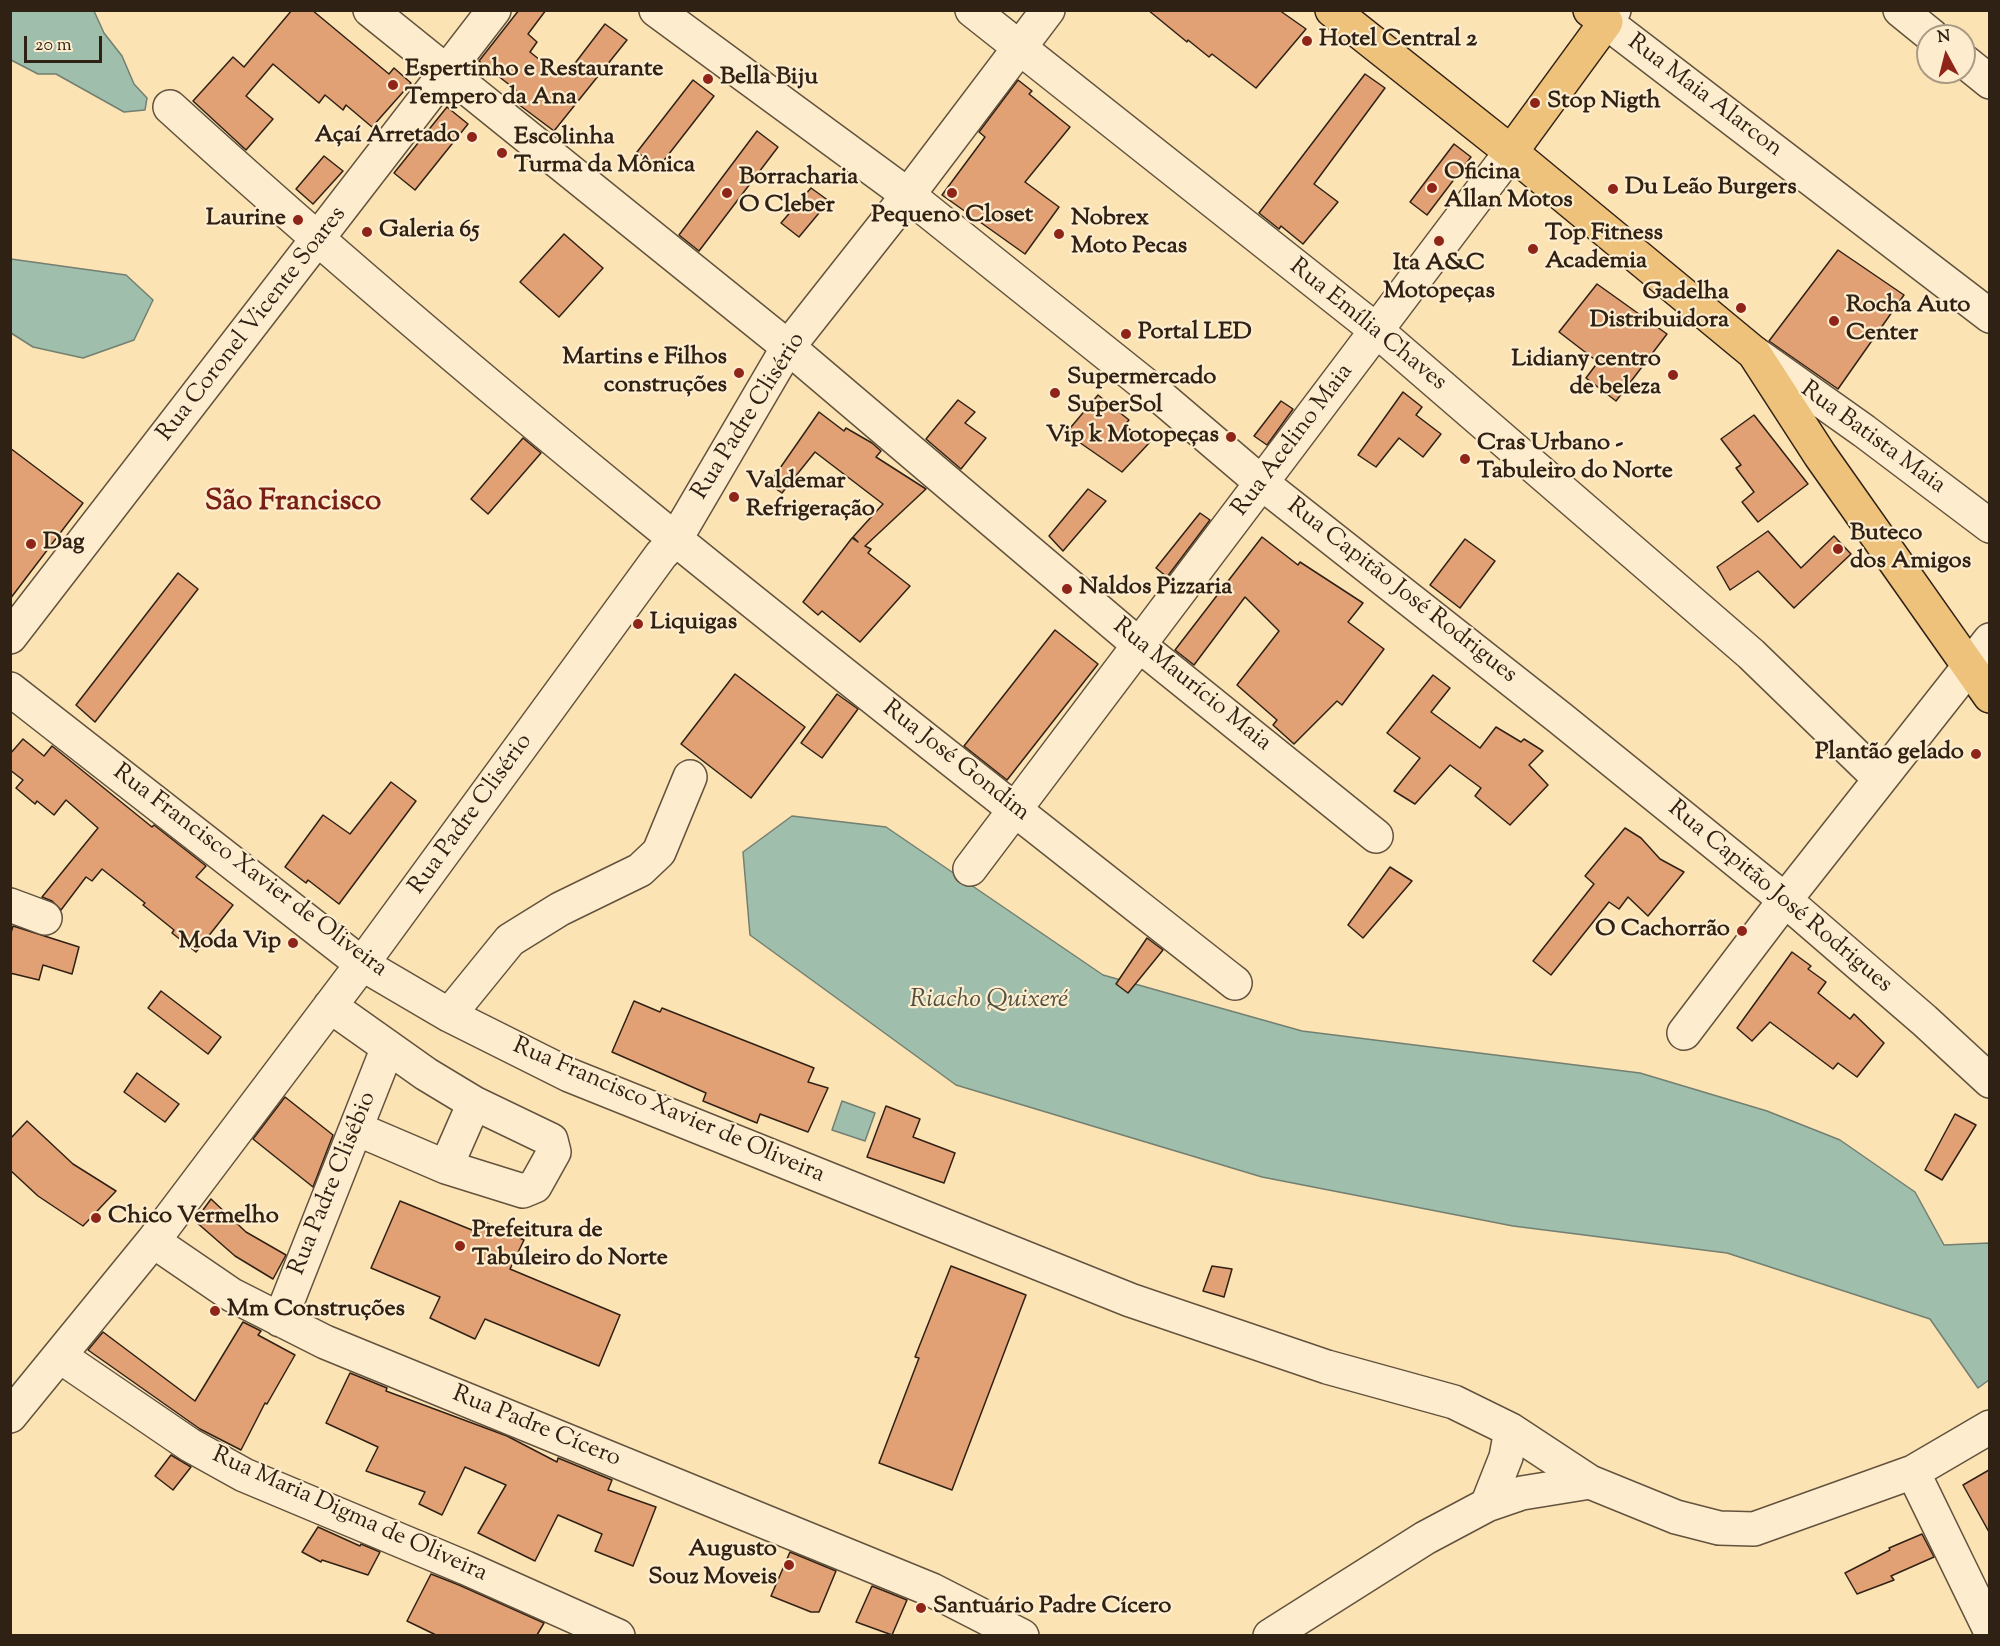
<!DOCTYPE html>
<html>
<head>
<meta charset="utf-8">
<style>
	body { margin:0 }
	#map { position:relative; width:2000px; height:1646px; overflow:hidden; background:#fce3b4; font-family:"Sorts Mill Goudy",serif }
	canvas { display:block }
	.frame { position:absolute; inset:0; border:12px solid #302115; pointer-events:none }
	.north { position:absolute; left:1916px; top:24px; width:60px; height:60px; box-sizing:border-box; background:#fdedce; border:2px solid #ab9b84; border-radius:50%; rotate:353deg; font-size:16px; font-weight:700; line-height:24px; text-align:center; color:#302115 }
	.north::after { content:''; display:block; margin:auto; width:21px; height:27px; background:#8f2418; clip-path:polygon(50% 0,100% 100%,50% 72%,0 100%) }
	.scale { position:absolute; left:24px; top:36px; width:78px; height:27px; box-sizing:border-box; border:3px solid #302115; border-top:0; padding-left:8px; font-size:18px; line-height:21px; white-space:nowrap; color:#302115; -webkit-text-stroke:4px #fdedce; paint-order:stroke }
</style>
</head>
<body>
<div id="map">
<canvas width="2000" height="1646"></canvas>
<div class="frame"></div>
<div class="north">N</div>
<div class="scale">20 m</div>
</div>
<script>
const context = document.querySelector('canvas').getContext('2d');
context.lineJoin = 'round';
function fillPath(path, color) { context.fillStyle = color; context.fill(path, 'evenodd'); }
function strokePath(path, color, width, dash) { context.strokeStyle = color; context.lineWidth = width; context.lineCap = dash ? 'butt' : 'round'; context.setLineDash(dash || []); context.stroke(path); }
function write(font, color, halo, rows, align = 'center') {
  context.font = font + ' "Sorts Mill Goudy",serif'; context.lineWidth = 4.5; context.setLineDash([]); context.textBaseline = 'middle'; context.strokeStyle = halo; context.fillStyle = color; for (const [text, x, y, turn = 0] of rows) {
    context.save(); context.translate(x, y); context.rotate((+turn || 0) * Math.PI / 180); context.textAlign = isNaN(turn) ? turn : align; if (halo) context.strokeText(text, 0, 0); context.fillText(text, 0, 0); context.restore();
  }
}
const water = new Path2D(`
	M10,11h84l10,22 18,23 12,28 13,14 -2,12 -21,2 -68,-38h-18l-27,-14z
	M11,259l115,16 27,25 -19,40 -51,18 -50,-11 -22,-14z
	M792,816l94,11 217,148 199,56 338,42 127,38 73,29 75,52 29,53 45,-2v137l-11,8 -48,-69 -203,-66 -214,-27 -251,-49 -306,-92 -206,-150 -7,-83z
	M842,1101l33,12 -10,28 -33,-11z`);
const building = new Path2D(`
	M292,10h20l77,64 5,-6 17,15 -39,44 -26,-22 -3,5 -18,-15 -6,8 -46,-39 -27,32 27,23 -27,31 -53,-49 40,-44 11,10z
	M519,10h27l-18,24 9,8 -7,10 31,25 3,-4 2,2 39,-51 22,16 -73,91 -44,-33 6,-8 -37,-29z
	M1148,10h131l27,19 -50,59 -44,-34 -3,3 -21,-17 -1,2z
	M1365,74l20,14 -71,96 24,18 -35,42 -22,-18 -2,3 -20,-16z
	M693,80l21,16 -56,72 -21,-16z
	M1018,80l14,11 -3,3 41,33 -45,55 34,25 -34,47 -83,-59 43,-58 -6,-5z
	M447,107l21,17 -53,66 -21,-17z
	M757,131l21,16 -79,104 -20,-16z
	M1454,144l17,13 -44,58 -17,-13z
	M324,156l19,15 -30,33 -17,-15z
	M811,188l18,13 -30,36 -18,-14z
	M564,234l39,34 -44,49 -39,-35z
	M1838,250l66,45 -66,94 -69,-48z
	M1597,284l70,50 -51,67 -30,-23 12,-16 -39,-30z
	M1403,392l19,15 -6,8 25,19 -18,23 -24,-19 -23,29 -18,-12z
	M1098,395l31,25 -5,6 26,16 -28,30 -56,-39z
	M958,400l17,12 -10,11 21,15 -25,31 -35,-30z
	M1281,401l12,8 -26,36 -13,-9z
	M819,412l25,19 2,-3 26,15 9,8 -5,6 50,32 -61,57 6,3 -3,4 42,33 -50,56 -38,-31 -4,4 -15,-13 49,-64 6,4 -5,-5 30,-33 -68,-52 -33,41 -13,-9z
	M1754,415l54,69 -50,38 -16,-20 12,-10 -18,-24 5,-3 -20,-26z
	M523,438l18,15 -53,61 -17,-15z
	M10,448l73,55 -73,96z
	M1088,489l18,12 -43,50 -14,-15z
	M1200,513l10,7 -43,57 -11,-9z
	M1768,531l33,37 33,-32 17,18 -57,54 -36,-37 -28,19 -13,-23z
	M1262,537l36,28 2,-3 63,41 -15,19 36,27 -42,56 -5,-4 -43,43 -21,-19 4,-5 -40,-35 42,-54 -34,-34 -51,68 -19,-15z
	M1465,539l30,22 -35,47 -30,-23z
	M178,573l20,16 -103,133 -19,-17z
	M1055,630l43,34 -91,116 -43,-34z
	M735,674l70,53 -54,71 -70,-54z
	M1433,675l17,13 -19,24 49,36 16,-21 25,15 3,-3 19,12 -14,14 19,20 -38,40 -35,-29 6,-8 -31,-23 -35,39 -21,-13 26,-33 -33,-25z
	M837,694l21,15 -36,49 -21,-15z
	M23,739l21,17 8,-10 100,81 2,-2 52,41 -10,11 37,28 -37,47 -24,-19 2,-3 -31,-25 2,-2 -43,-34 -10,12 -6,-4 -25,33 -9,-9 -10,-4 56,-69 -32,-28 -12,15 -17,-14 -2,3 -19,-16 7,-8 -13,-10v-16z
	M391,782l25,19 -77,103 -31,-24 -2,3 -21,-16 38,-52 27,19z
	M1625,828l16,10 19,21 24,13 -36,44 -20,-19 -9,12 -10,-7 -58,73 -18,-14 61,-77 -9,-8z
	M1390,867l22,14 -49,57 -15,-13z
	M13,926l66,21 -7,27 -29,-9 -4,15 -29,-7v-37z
	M1147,938l16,12 -35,43 -12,-9z
	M1792,952l19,14 -3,3 18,13 -8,11 32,26 4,-5 30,29 -27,34 -19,-14 -5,6 -63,-47 -18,19 -15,-13z
	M161,991l60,46 -13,17 -60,-46z
	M634,1001l26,11 2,-4 152,60 -6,14 20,6 -20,44 -48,-18 -3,9 -54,-22 3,-8 -94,-41z
	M137,1073l42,31 -14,18 -41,-30z
	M285,1097l48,38 -20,52 -60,-48z
	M886,1106l34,13 -7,18 42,16 -11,30 -77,-26z
	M1955,1114l21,11 -34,55 -17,-10z
	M27,1121l46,43 43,27 -33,35 -45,-30 -28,-26v-31z
	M211,1199l35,33 40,23 -13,24 -38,-23 -40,-35z
	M400,1201l72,29 6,-11 46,21 -14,29 110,46 -21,51 -114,-47 -10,20 -45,-21 10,-21 -69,-29z
	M951,1266l75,29 -74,195 -73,-27 40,-105 -4,-1z
	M1212,1266l20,3 -8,28 -21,-6z
	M243,1322l18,9 -3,4 37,20 -28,49 -2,-1 -24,47 -41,-21 -112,-79 15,-18 92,69z
	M350,1373l37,15 -1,3 121,45 50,26 1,-4 54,22 -4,10 48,17 -23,59 -38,-15 7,-17 -44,-19 -23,46 -57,-28 28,-48 -41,-18 -23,48 -23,-11 6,-12 -59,-21 12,-24 -52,-24z
	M171,1455l20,12 -18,23 -18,-14z
	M1989,1470v62l-26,-47z
	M318,1527l42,19 1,-2 19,8 -12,23 -46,-15 -1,2 -19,-10z
	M1922,1534l12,23 -43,19 3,4 -37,14 -12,-21 45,-23 -1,-2z
	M790,1552l46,19 -17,41h-8l-40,-16z
	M431,1574l28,11 85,38 -7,12h-101l-29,-14z
	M872,1586l35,14 -15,35 -36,-13z`);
const minor = new Path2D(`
	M370,10l418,337 351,298 237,191
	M656,10l252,185 254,203 101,86 297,234 225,182 139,120 66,61
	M972,10l404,320 375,324 129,125
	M1614,10l-8,12 384,294
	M1900,10l32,26
	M1964,61l26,21
	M170,107c340,310 704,592 1065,876
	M1754,353l110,78 126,95
	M10,637l484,-627
	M10,689l352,275 87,51 120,60 561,225 197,67 127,35 57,28 79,52
	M970,869l541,-717
	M10,905l35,13
	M330,1006l96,68 48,29 77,37 3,12 -19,34 -12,5 -77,-24 -89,-38
	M449,1015l61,-75 50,-31 80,-39 19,-18 31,-75
	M1684,1033l101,-133 205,-260
	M446,1167l28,-64
	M153,1241l79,54 93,47 607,248 90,46
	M280,1320l108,-273
	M61,1357l129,88 54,30 222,93 152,68
	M10,1416l143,-175 209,-277 299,-409 14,-15 113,-193 120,-152 140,-185
	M1913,1472l77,158
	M1487,1505l19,-48 5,-27
	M1270,1636l155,-98 62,-33 35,-12 68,-11 86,35 43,11 35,1 159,-57 77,-45`);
const major = new Path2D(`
	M1332,10l179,142 243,201 66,102 170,241
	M1511,152l95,-130 -16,-12`);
const markers = [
	[1307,41,6,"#8f2418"],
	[708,79,6,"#8f2418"],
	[393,85,6,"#8f2418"],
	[1535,103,6,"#8f2418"],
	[472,137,6,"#8f2418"],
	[502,153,6,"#8f2418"],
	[1432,188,6,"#8f2418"],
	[1613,189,6,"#8f2418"],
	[727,193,6,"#8f2418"],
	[952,193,6,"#8f2418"],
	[298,220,6,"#8f2418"],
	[367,232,6,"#8f2418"],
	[1059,234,6,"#8f2418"],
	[1439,241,6,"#8f2418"],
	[1533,249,6,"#8f2418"],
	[1741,308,6,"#8f2418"],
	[1834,321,6,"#8f2418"],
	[1126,334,6,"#8f2418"],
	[739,373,6,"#8f2418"],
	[1673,375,6,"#8f2418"],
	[1055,393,6,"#8f2418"],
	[1231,437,6,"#8f2418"],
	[1465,459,6,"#8f2418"],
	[734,497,6,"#8f2418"],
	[31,544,6,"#8f2418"],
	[1838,549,6,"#8f2418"],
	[1067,589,6,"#8f2418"],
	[638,624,6,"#8f2418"],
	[1976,754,6,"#8f2418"],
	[1742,931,6,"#8f2418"],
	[293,943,6,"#8f2418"],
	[96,1218,6,"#8f2418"],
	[460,1246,6,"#8f2418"],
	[215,1311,6,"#8f2418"],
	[789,1565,6,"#8f2418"],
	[921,1608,6,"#8f2418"]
];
const poiNames = [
	["Hotel Central 2",1319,41],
	["Espertinho e Restaurante",405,71],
	["Tempero da Ana",405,99],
	["Bella Biju",720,79],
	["Stop Nigth",1547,103],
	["Açaí Arretado",460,137,"right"],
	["Escolinha",514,139],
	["Turma da Mônica",514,167],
	["Oficina",1444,174],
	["Allan Motos",1444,202],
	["Borracharia",739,179],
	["O Cleber",739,207],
	["Du Leão Burgers",1625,189],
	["Pequeno Closet",952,217,"center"],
	["Laurine",286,220,"right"],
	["Nobrex",1071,220],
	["Moto Pecas",1071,248],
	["Galeria 65",379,232],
	["Top Fitness",1545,235],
	["Academia",1545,263],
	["Ita A&C",1439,265,"center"],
	["Motopeças",1439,293,"center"],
	["Gadelha",1729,294,"right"],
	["Distribuidora",1729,322,"right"],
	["Rocha Auto",1846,307],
	["Center",1846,335],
	["Portal LED",1138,334],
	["Martins e Filhos",727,359,"right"],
	["construções",727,387,"right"],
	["Lidiany centro",1661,361,"right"],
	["de beleza",1661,389,"right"],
	["Supermercado",1067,379],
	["SuperSol",1067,407],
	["Vip k Motopeças",1219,437,"right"],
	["Cras Urbano -",1477,445],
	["Tabuleiro do Norte",1477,473],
	["Valdemar",746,483],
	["Refrigeração",746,511],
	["Buteco",1850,535],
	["dos Amigos",1850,563],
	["Dag",43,544],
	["Naldos Pizzaria",1079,589],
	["Liquigas",650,624],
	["Plantão gelado",1964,754,"right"],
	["O Cachorrão",1730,931,"right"],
	["Moda Vip",281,943,"right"],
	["Chico Vermelho",108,1218],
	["Prefeitura de",472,1232],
	["Tabuleiro do Norte",472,1260],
	["Mm Construções",227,1311],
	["Augusto",777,1551,"right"],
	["Souz Moveis",777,1579,"right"],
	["Santuário Padre Cícero",933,1608]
];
const streetNames = [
	["Rua Maia Alarcon",1704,97,37],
	["Rua Coronel Vicente Soares",253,325,-52],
	["Rua Emília Chaves",1367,326,39],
	["Rua Padre Clisério",750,417,-58],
	["Rua Batista Maia",1872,439,36],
	["Rua Acelino Maia",1294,441,-53],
	["Rua Capitão José Rodrigues",1401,592,38],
	["Rua Maurício Maia",1191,686,39],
	["Rua José Gondim",955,762,38],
	["Rua Padre Clisério",472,815,-54],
	["Rua Francisco Xavier de Oliveira",249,872,37],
	["Rua Capitão José Rodrigues",1779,898,40],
	["Rua Francisco Xavier de Oliveira",668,1112,23],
	["Rua Padre Clisébio",334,1184,-68],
	["Rua Padre Cícero",536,1428,22],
	["Rua Maria Digma de Oliveira",349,1516,24]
];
const waterNames = [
	["Riacho Quixeré",989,1002]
];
const districtNames = [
	["São Francisco",293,504]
];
fillPath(water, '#9fbeac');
strokePath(water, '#737f70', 1.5);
fillPath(building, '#e2a175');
strokePath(building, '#302115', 1.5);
strokePath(minor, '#63523d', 36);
strokePath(major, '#302115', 36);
strokePath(minor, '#fdedce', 33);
strokePath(major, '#eec27a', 33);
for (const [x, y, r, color] of markers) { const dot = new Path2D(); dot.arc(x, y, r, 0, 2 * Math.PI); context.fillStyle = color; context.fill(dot); strokePath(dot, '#fdedce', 2); }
write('bold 24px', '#302115', '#fdedce', poiNames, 'left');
write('24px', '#302115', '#fdedce', streetNames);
write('italic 26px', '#515042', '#fdedce', waterNames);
write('bold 30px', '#7a1f14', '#fdedce', districtNames);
</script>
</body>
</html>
